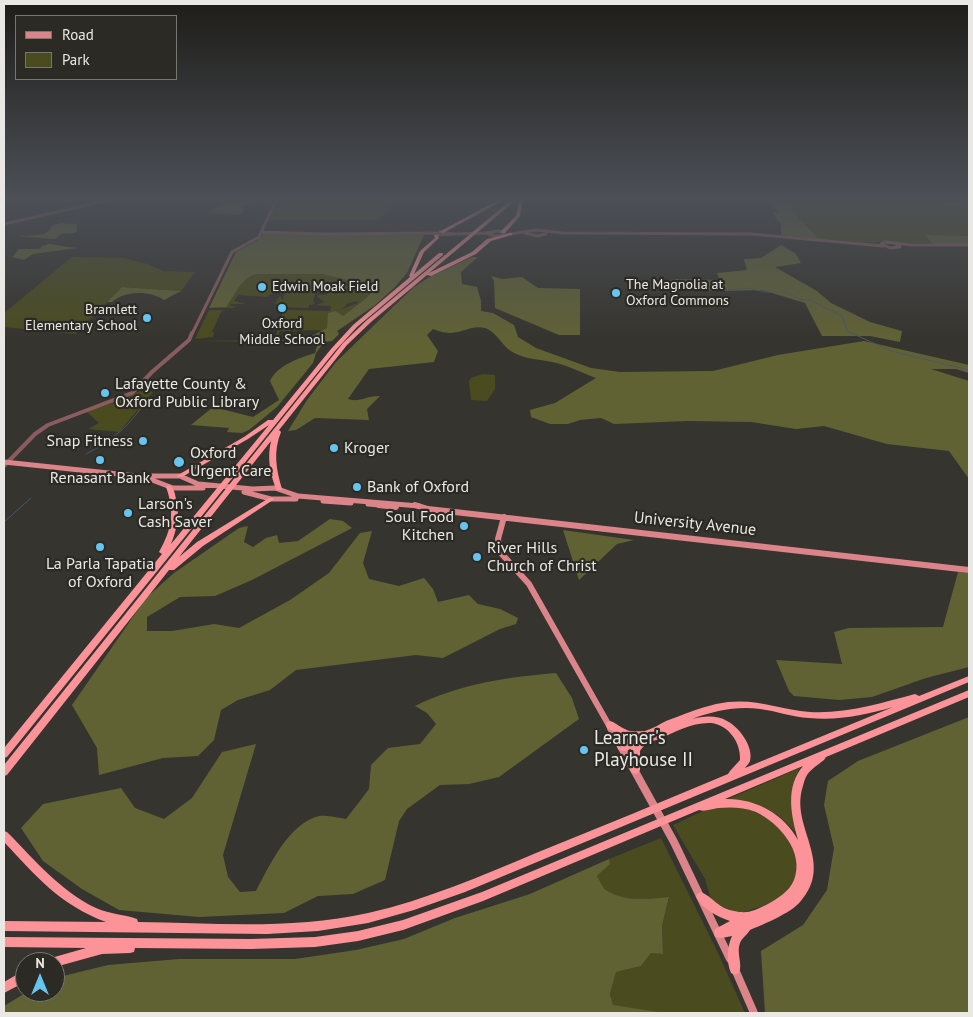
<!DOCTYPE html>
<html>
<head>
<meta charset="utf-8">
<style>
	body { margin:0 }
	#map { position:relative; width:973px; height:1017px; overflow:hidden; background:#36342e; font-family:"PT Sans",sans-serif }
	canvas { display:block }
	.frame { position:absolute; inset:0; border:5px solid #eae8e4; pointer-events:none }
	.legend { position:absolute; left:15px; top:15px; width:162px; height:65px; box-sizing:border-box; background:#2c2a24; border:1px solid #787671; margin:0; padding:6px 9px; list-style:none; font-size:15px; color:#eae8e4 }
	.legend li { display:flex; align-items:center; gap:10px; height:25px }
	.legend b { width:25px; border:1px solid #787671 }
	.north { position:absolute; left:15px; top:952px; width:50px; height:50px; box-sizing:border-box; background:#2c2a24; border:1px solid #787671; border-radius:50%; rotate:0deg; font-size:14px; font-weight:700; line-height:20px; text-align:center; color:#eae8e4 }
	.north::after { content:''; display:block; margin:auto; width:18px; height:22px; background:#66c4ef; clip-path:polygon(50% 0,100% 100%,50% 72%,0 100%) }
</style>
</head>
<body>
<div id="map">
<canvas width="973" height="1017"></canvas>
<div class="frame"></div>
<ul class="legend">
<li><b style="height:6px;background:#db8489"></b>Road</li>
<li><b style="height:14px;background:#4a4b1e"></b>Park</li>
</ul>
<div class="north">N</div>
</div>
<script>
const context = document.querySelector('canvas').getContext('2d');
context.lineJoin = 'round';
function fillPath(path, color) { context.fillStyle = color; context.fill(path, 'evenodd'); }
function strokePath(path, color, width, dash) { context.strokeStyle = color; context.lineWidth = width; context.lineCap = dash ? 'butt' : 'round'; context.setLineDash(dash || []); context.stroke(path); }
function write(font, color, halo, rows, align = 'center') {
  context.font = font + ' "PT Sans",sans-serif'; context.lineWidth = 4.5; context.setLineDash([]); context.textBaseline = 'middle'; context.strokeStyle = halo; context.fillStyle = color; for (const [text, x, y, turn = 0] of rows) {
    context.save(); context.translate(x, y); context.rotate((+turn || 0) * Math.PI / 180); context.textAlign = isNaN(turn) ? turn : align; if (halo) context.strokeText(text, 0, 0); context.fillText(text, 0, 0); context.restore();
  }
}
const green = new Path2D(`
	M278,200h113l-2,11 -12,9h-110z
	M800,200h125l18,6 26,2v36l-67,-1 -20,-2 -6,2 -16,-1 -42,-3c-10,-14 -20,-17 -28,-32z
	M72,257l51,1 24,6 17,7 31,1 -14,19 -59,-4 -47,47 -71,-7v-14z
	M257,274h65l55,12 -12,13 -23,18 -6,-6 22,-8 -1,-2 -11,3v2c-10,5 -17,10 -19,22l-6,5 -1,-3 -40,1 -4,9h19l-22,2 -80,-1 78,-1 5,-4 7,-26 47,1 1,-5 -15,-1 9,-3 -8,-5 1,-2h9l2,-9 -8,-1v-2h-2l-6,18 2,2 -3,2 -2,-1 -2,4 -24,-1 1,-1 -11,-3 4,-2 -3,-1 3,-1 2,-3 2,1 -2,2h3l5,-16 -4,1 -3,7 -12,4 -1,2 -30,-2 -4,6 12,3h-15l-1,2h7l-4,2h-24l17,-1c11,-13 13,-28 31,-33z
	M209,310h16l-4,2 -9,20h2l-1,5 -18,2z
	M483,374l12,1v14l-8,12 -16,-1 -2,-19 2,-3z
	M139,391l14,1 -34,40 -31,-3 11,-6 -11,-10 -3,-1 47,-17z
	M800,768c-12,22 -9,40 -2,63h-4c-21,-24 -36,-28 -68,-31z
	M727,806l21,1 31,18 18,31v15l-4,17 -21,15 -34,11 -26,-11 -7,-24 -32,-54 30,-14z
	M661,838l57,115 27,60h-80l-52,-7 -3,-12 6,-22 25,-6 10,-13 12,1 -1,-28 7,-28c-20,0 -45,5 -63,-8 -4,-3 -6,-10 -9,-14l13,-12 -1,-5z`);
const forest = new Path2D(`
	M230,200h23l-10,7v5l-5,3 -31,-2z
	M767,200h33l-9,7c7,14 18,19 27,32l-37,-4v-11l-9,-11 7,-1z
	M925,200h44v8l-26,-2z
	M60,223l17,1v7l-3,2 -13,1 -6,5 -39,-3c12,-2 31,3 36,-10z
	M264,233l160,2 -17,38 -13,15 -20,18 -37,25 2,3 -7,7 -8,1 -8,11 -3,10 -36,44 -28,23 -7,3 -15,-1 2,-4 -38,-3 22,-18 40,10 26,-17 -9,-19c7,-16 30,-23 45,-28l3,-10 -12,-4 21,-11 1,-15 8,-2 7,5 22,-17 12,-12 -55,-13h-65c-18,5 -20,20 -31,33l-17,1 27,-56 22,-12z
	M925,235l44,1v8h-36z
	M49,244l28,4 -44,6 -9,6 -12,-3 7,-8h21l2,-3z
	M781,245l15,9 5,9 -26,4 42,24 14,12 39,19 32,9 -2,11 -30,-6h-48l-17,-33 -43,-13 -41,1 -17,-2 -23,-5 -25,4 2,-6 19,-3 43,1 -3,-7 30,-3 -3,-11 17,-1z
	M472,257h6l-17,15 1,12 15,3 4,14v10l12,2 21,12 4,12 18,11 55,20 29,4 93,-1 65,-16 86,-14 105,24v8l-13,-4h-25l38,12v98l-20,-28 -62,-7 -63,-18 -28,3 -45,-7 -63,-1 -74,3 -13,-6 -21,2 -12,4h-18l-19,-7 -1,-7 25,-7 41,-25c-14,-5 -29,-13 -44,-16 -14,-3 -32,-3 -44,-13 -7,-6 -13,-18 -23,-21 -19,-4 -26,12 -52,1l-6,6 11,16 -4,11 -65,7 -21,30c11,4 20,-4 32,-3l-13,13 2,11 -54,-2 -19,12 -8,1 19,-31 29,-38 58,-56 20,-19 17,-11z
	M491,276l11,3 20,-2 16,11 42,1v46h-21l-64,-27 -1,-27z
	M122,287l59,4 -17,9c-14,-10 -40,-9 -52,2h-5z
	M330,519l13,2 9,7 -100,52 -37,16 -35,1 -33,20v14h25l42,-7 25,4 51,-28 39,-27 31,-40 12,-2 -9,32 6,16 30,7 25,-8 9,11 5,13 31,-7 9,9 22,5 18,9 -2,6 -16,5 -57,29 -27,-3 -120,15 -26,20 -32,10 -17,10 -7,30 -16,16 -35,2 -64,17 -2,-27 -25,-43 74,-107 28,-25 65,-45 9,-2 -4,16 9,5 13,-9 11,-3 2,8 19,-2z
	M563,530l71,10 -17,4 -38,36z
	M958,572l11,1v94l-43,11 -54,19 -33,3 -45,-4 -5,-5 -13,-31 66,4 -8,-32 15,-4 94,-1z
	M556,673l16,25 7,21 -80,58 -30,7 -29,1 -33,24 -8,12 -14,59 -32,14 -35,2 -34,17 -85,4 -80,-7 -37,-21 -39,-28 -22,-33 22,-24 78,-16 14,20 29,11 28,-21 30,-46 34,-8 -33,111 5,22 12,15 16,-1c13,-25 33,-68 63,-75 8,-1 19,2 27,3l23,-30 2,-24 17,-17 32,-4 16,-20 -9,-11 -12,-7c44,-22 92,-29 141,-33z
	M969,717v296h-204l-4,-62 42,-26 24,-35 7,-42 -10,-43 4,-24 30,-20z
	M609,859l1,5 -13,12c3,4 5,11 9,14 17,12 43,9 63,7l-7,29 1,28 -12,-1 -10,13 -25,6 -6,22 3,11 52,8h-661v-7l23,-14h28v-14l53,-13 71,-6h116l61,-9 48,-11 51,-21 75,-24z`);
const stream = new Path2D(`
	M662,284l15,-3 36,10 34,-3 19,4h19l17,8 6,-1 34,17 5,15 44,20 78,19
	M86,454c27,-14 45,-29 61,-55
	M4,522l27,-24`);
const minorFar1 = new Path2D(`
	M4,224l105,-24
	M498,231l5,1 1,3 -9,1 -10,-3z
	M261,232l63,2 112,-1
	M440,232l15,2 -20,1z
	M525,233l12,3 9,-2
	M455,234l30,-1
	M504,235l32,-5 27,3 188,1 132,12
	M884,242l11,1 5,4 -10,1 -9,-4z
	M896,243l14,2h59
	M192,334l40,-82 27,-15 17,-37`);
const minor = new Path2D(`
	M4,466l31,-32 13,-9 84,-32 20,-21 37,-32 3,-7`);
const majorFar2 = new Path2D(`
	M4,462l133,14h43l18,8 55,5 22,-1 23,8 121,10
	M152,480l21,8h30
	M244,492l27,7h25
	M323,501l28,2
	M368,504l23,2`);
const majorFar1 = new Path2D(`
	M379,505l17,2
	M415,505l13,4 541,61
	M504,517l-6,22 2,13 29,32 82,145`);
const major = new Path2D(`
	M611,728l63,114 56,117
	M734,967l20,46`);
const highway = new Path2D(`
	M498,200h6l-61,33 -4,-1z
	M511,200h5l-87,73 43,-21 15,-13 23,-6h2v2l-21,6 -15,13 -45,22 -4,-1 -56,47 -24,23 -68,85 2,2c-8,20 -5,37 1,57l-1,1h-4l-1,-1c-6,-16 -9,-31 -5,-48l-92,116 18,-15 72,-44h4l1,1 -1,1 -70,46 -29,24h-5l-162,205 -3,1v-11l339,-422 24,-23z
	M519,200h4l-3,16 -15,17h-4v-2l15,-15z
	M434,235h4l1,3 -15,14 -10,22 25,-21h4v2l-86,72 -22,24 -328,406 -3,1v-10l158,-194 -3,-2c13,-23 16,-40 7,-65l1,-1 2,-1c5,3 6,8 7,14 4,16 1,30 -5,45l98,-119 -21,14 -66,38h-4l-1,-1 1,-1 66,-38 24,-17h5l58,-71 22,-24 57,-48 -1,-1 11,-25 15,-13z
	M969,676v6l-504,210 -51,18 -46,13 -50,8 -51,3 -263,-3v-10l102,1c-46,-17 -70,-46 -102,-80v-11l3,1c27,27 53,59 89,76 13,6 27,6 41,11l1,3c76,1 155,8 230,-9 58,-13 113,-37 168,-60 64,-26 128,-52 192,-79l2,-3 10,-11c1,-17 -11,-35 -29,-37 -18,-1 -36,9 -52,16 -5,2 -11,3 -14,6 -2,2 -4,4 -5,6v19l-2,3 -3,1 -3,-1 -2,-3 1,-21 -6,2 -6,-1 -2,-3 2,-3 9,-6 -21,-10 -1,-3 1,-3 3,-1 3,1c5,3 12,8 17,9 4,1 12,0 15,0 7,-2 15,-7 21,-10 16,-6 33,-13 50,-17 36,-8 60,5 94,8 36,2 71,-9 105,-18l4,2zM893,707l-148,61c1,-2 4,-4 5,-7 4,-14 -11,-34 -23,-40 -10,-6 -24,-5 -35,-2 22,-8 44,-13 68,-10 16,2 32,8 49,9 28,3 57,-3 84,-11z
	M969,690v7l-143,60 -2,3c-5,4 -13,9 -17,15 -2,3 -3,7 -4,11 -14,41 33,76 -3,116 -9,11 -36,22 -50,28 -3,5 -8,8 -10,13 -4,10 3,21 -1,30l-4,2 -4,-2c-5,-12 -4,-26 1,-37l-10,2 -7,-1 -1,-4 1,-4 15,-8c-12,-4 -28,-12 -34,-24l1,-3 4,-2c12,5 18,17 33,19 14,3 19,0 32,-6 11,-6 23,-13 28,-25 11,-28 -15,-57 -38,-68 -13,-5 -25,-5 -38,-4 -6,1 -13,4 -19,2l-216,91 -80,29 -45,11 -43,6 -64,2 -116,-1 -1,4 -4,1 -28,1 -47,13v-5h-5l1,-4 35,-10 -82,-1v-10l247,2 64,-2 43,-6 45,-11 79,-28zM803,766c-18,21 -12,49 -5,74 -14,-26 -43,-42 -73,-41z
	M25,970v12l-21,11v-11z`);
const markers = [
	[262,287,5,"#66c4ef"],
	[616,293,5,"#66c4ef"],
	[282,308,5,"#66c4ef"],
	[147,318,5,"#66c4ef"],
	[105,393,5,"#66c4ef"],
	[143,441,5,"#66c4ef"],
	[334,448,5,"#66c4ef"],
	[100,460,5,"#66c4ef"],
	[179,462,6,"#66c4ef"],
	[357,487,5,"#66c4ef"],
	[128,513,5,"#66c4ef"],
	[464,526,5,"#66c4ef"],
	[100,547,5,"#66c4ef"],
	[477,557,5,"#66c4ef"],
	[584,750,5,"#66c4ef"]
];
const farPoinames = [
	["The Magnolia at",626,285],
	["Oxford Commons",626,301],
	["Edwin Moak Field",272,287],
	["Bramlett",137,310,"right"],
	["Elementary School",137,326,"right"],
	["Oxford",282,324,"center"],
	["Middle School",282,340,"center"]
];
const poiNames = [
	["Lafayette County &",115,384],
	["Oxford Public Library",115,402],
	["Snap Fitness",133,441,"right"],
	["Kroger",344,448],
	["Oxford",190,453],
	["Urgent Care",190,471],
	["Renasant Bank",100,478,"center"],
	["Bank of Oxford",367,487],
	["Larson's",138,504],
	["Cash Saver",138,522],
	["Soul Food",454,517,"right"],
	["Kitchen",454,535,"right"],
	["River Hills",487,548],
	["Church of Christ",487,566],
	["La Parla Tapatia",100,564,"center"],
	["of Oxford",100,582,"center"]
];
const streetNames = [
	["University Avenue",695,524,6]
];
const nearPoinames = [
	["Learner's",594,739],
	["Playhouse II",594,761]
];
fillPath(green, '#4a4b1e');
fillPath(forest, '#616234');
strokePath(stream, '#4c566b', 1);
strokePath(minorFar1, '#895d5f', 3);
strokePath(minor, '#895d5f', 4);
strokePath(majorFar2, '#db8489', 5);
strokePath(majorFar1, '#db8489', 6);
strokePath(major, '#db8489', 8);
fillPath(highway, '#fb9399');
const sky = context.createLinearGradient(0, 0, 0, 343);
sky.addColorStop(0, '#1e1d19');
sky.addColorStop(0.58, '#4c5057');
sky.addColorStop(1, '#4c505700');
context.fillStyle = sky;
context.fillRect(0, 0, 973, 343);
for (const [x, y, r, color] of markers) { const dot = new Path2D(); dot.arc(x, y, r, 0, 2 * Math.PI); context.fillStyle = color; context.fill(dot); strokePath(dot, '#2c2a24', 2); }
write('14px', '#eae8e4', '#2c2a24', farPoinames, 'left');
write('16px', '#eae8e4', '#2c2a24', poiNames, 'left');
write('16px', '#eae8e4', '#2c2a24', streetNames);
write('19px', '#eae8e4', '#2c2a24', nearPoinames, 'left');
</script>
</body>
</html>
